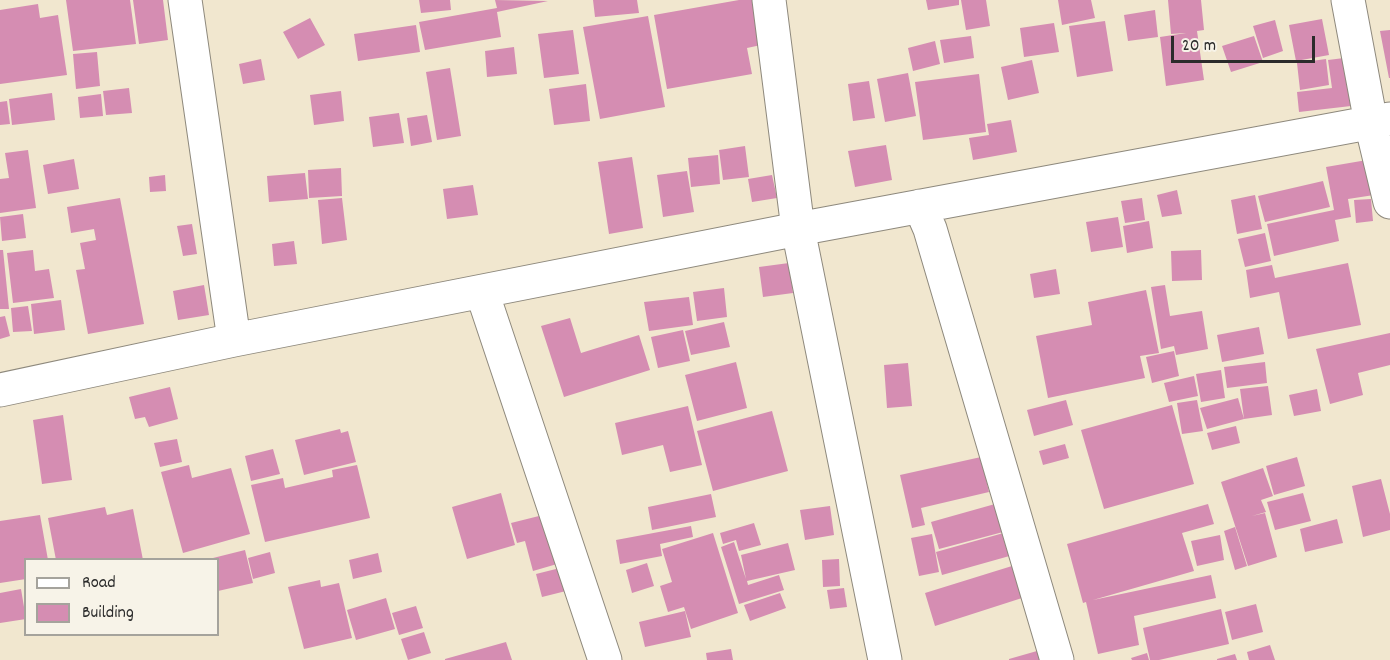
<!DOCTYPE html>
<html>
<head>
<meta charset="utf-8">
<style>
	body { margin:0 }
	#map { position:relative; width:1390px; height:660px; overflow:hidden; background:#f1e7cf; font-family:Dekko,sans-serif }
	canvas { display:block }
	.legend { position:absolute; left:24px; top:558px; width:195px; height:78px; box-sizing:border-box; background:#f7f3e8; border:2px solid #a5a39c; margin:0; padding:8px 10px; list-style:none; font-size:18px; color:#2b2b2b }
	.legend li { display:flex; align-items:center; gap:12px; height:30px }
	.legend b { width:30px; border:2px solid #a5a39c }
	.scale { position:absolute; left:1171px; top:36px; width:144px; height:27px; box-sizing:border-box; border:3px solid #2b2b2b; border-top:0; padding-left:8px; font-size:18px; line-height:21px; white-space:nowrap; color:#2b2b2b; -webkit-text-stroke:4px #f7f3e8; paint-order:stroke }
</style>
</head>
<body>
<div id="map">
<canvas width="1390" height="660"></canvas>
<ul class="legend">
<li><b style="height:8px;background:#fff"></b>Road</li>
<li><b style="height:16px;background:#d58db2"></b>Building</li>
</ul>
<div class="scale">20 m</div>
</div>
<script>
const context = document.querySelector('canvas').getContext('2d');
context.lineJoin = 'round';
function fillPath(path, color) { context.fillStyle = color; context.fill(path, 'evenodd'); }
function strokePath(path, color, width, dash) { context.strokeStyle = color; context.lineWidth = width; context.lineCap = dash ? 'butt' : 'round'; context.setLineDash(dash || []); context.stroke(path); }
const building = new Path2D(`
	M66,0h64l6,44 -63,7z
	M133,0h30l5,40 -29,4z
	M419,0h31l1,10 -30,3z
	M495,0l53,1 -51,11 4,25 -76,13 -6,-28 78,-14z
	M593,0h44l2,13 -44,4z
	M739,0h14l8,45 -14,3 5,26 -85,15 -13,-74z
	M926,0h33v5l-31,5z
	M961,0h25l4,26 -24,4z
	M1058,0h33l4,18 -33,7z
	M1168,0h33l3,30 -7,1 7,49 -38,6 -6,-49 26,-4 -15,1z
	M38,4l2,14 18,-3 9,60 -67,9v-74z
	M1155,10l3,27 -30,4 -4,-26z
	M648,16l17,91 -65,12 -17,-92z
	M310,18l15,27 -27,14 -15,-27z
	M1322,19l7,36 -33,6 -7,-36z
	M1275,20l8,31 -20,7 -10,-32z
	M1105,21l8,50 -36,6 -8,-51z
	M1054,23l5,29 -35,5 -4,-29z
	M416,25l4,27 -62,9 -4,-27z
	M573,30l6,44 -35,4 -6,-44z
	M1390,30v48h-1l-9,-47z
	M971,36l3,22 -30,5 -4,-23z
	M1254,36l9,26 -32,10 -9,-26z
	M935,41l5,23 -27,7 -5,-23z
	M514,47l3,27 -30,3 -2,-26z
	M97,52l3,34 -24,3 -3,-35z
	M1344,58l7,48 -52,6 -2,-20 35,-4 -4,-28z
	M261,59l4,21 -22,4 -4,-20z
	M1326,59l3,26 -29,5 -3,-27z
	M1032,60l7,33 -31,7 -7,-33z
	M450,68l11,68 -24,4 -11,-68z
	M908,73l8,43 -31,6 -8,-43z
	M979,74l7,58 -63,8 -8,-58z
	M869,81l6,37 -22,3 -5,-37z
	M586,84l4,37 -36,4 -5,-36z
	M129,88l3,25 -26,2 -3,-24z
	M341,91l3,30 -30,4 -4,-30z
	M52,93l3,27 -43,5 -3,-26z
	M101,94l2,22 -23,2 -2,-21z
	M7,101l3,23 -10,1v-23z
	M399,113l5,30 -31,4 -4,-30z
	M427,115l5,27 -21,4 -4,-28z
	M1011,120l6,32 -44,8 -4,-22 20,-3 -2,-11z
	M886,145l6,35 -37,7 -7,-36z
	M745,146l4,31 -26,3 -4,-30z
	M28,150l8,58 -36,5v-34l9,-1 -4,-25z
	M718,155l2,29 -29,3 -3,-29z
	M632,157l11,71 -34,6 -11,-72z
	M74,159l5,30 -31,5 -5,-29z
	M1367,160l7,35 -26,4 3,18 -16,3 4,21 -65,15 -7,-32 67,-14 -8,-43z
	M341,168l1,28 -33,2 -1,-28z
	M687,171l7,41 -31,5 -6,-42z
	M305,173l3,26 -39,3 -2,-26z
	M165,175l1,16 -16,1 -1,-15z
	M772,175l5,23 -25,4 -4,-23z
	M1323,181l7,26 -65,15 -7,-26z
	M473,185l5,30 -31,4 -4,-30z
	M1177,190l5,24 -20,3 -5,-22z
	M1255,195l7,34 -25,5 -6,-34z
	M120,198l24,126 -56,10 -12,-64 9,-1 -5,-26 16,-3 -2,-11 -23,4 -4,-26z
	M342,198l5,42 -25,4 -4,-44z
	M1142,198l3,22 -20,3 -4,-22z
	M1371,199l2,22 -17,2 -2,-23z
	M23,214l3,24 -24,3 -2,-24z
	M1118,217l5,30 -32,5 -5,-30z
	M1149,221l4,27 -26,5 -4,-27z
	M192,224l5,30 -14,2 -6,-30z
	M1265,233l6,28 -26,6 -7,-28z
	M294,241l3,23 -23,2 -2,-22z
	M0,250h3l6,59h-9z
	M33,250l2,21 14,-2 5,29 -41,5 -6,-50z
	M1201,250l1,30 -30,1 -1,-30z
	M789,263l4,30 -30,4 -4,-30z
	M1348,263l13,62 -73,14 -9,-47 -29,6 -4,-28 26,-5 3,13z
	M1056,269l4,25 -26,4 -4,-24z
	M204,285l5,30 -31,5 -5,-29z
	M1165,285l5,31 32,-5 6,38 -32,6 -2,-9 -13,3 -10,-62z
	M724,288l3,29 -30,4 -4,-29z
	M1146,290l13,63 -19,3 5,22 -97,20 -12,-62 56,-11 -4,-23z
	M689,297l4,28 -44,6 -5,-29z
	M61,300l4,30 -31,4 -3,-30z
	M28,306l4,25 -19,1 -2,-24z
	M5,316l5,20 -10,3v-22z
	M570,318l11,35 58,-18 11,35 -86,27 -23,-71z
	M724,322l6,25 -39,8 -6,-24z
	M1259,327l5,27 -42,8 -5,-27z
	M683,330l7,31 -32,7 -7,-31z
	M1390,333v32l-32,8 5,22 -33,9 -14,-55z
	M1174,351l5,25 -27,7 -6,-26z
	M736,362l11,46 -50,13 -12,-46z
	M1265,362l2,21 -40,5 -3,-21z
	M908,363l4,43 -25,2 -3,-43z
	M1221,370l4,28 -24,4 -5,-28z
	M1194,376l4,20 -29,6 -5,-19z
	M1268,386l4,29 -28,4 -37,10 -7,-21 38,-10 6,21 -4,-30z
	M170,387l8,32 -29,8 -4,-10 -10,2 -6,-22z
	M1317,389l4,22 -27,5 -5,-21z
	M1066,400l7,25 -39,11 -7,-26z
	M1197,400l6,31 -21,3 -5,-31z
	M1172,405l22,79 -90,25 -23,-79z
	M688,406l14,59 -32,7 -7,-27 -41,10 -7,-32z
	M772,411l16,60 -75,20 -16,-60z
	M63,415l9,65 -30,4 -9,-64z
	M1236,426l4,17 -28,7 -5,-17z
	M340,429l1,4 7,-2 8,31 -52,13 -9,-35z
	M177,439l5,23 -22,5 -6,-24z
	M1065,444l4,14 -26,7 -4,-14z
	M273,449l7,25 -29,7 -6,-25z
	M981,457l8,35 -68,16 4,17 -13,3 -12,-53z
	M1297,457l8,29 -31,9 -8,-29z
	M189,465l3,13 39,-10 19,66 -67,19 -22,-81z
	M357,465l13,53 -105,24 -14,-57 32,-7 2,10 48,-11 -1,-7z
	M1263,468l10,28 -12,4 5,12 -14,4 13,-3 12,44 -29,9 -27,-84z
	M1381,479l9,35v16l-27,7 -11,-51z
	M501,493l14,52 -48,14 -15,-52z
	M1303,493l8,28 -36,9 -8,-28z
	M711,494l5,23 -64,13 -4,-23z
	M995,504l8,28 -64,17 -8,-27z
	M1208,504l6,20 -32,9 12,38 -101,29 118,-25 5,23 -82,18 5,29 -41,9 -12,-52 -3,1 -16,-59z
	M830,506l4,29 -29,5 -5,-30z
	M105,507l2,8 26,-6 10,51h-87l-8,-42z
	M40,515l8,45h-22v19l-26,4v-62z
	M543,515l14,49 -24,7 -8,-30 -8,2 -6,-20z
	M1337,519l6,24 -38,9 -5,-23z
	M754,523l7,22 -22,6 -3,-11 -13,4 -3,-11z
	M691,526l2,11 -33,7 2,12 -42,8 -4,-24z
	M1235,527l12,39 -12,4 -11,-39z
	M1007,532l6,23 -71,20 -6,-23z
	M713,533l25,80 -47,16 -7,-22 -16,5 -8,-26 12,-4 -10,-33z
	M932,534l7,38 -20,4 -8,-38z
	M1220,535l4,25 -27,6 -6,-25z
	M734,542l12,37 -5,-24 47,-12 7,27 -48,11 1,4 31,-10 5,15 -45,14 -18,-57z
	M245,550l8,33 -35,8v-31l-9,-1z
	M270,552l5,21 -22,6 -5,-21z
	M378,553l4,19 -29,7 -4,-19z
	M839,559l1,27 -17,1 -1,-27z
	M647,563l7,23 -22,7 -6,-23z
	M1012,566l10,32 -87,28 -10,-33z
	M560,568l6,23 -24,6 -6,-23z
	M320,580l1,7 18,-4 13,55 -48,11 -16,-62z
	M844,588l3,19 -17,2 -3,-19z
	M21,589l5,30 -26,4v-30z
	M780,593l6,15 -36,13 -6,-16z
	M386,598l9,31 -39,11 -9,-30z
	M1256,604l7,28 -31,8 -7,-28z
	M416,606l7,22 -24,7 -7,-22z
	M1221,609l8,35 -70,16h-9l-7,-32z
	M685,611l6,26 -46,10 -6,-25z
	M424,632l7,21 -23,7 -7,-21z
	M506,642l6,18h-67v-1z
	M1270,645l5,15h-26l-2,-8z
	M731,649l2,11h-26l-1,-7z
	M1037,651l3,9h-31v-1z
	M1147,653l2,7h-17l-1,-2z
	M1235,654l2,6h-20v-1z`);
const street = new Path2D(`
	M185,0l49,340
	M769,0l29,229 87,431
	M1348,0l23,123 19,79
	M920,206l10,23 127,431
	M482,292l123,368
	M0,390l234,-50 564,-111 592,-110`);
fillPath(building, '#d58db2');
strokePath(street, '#8e897d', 35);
strokePath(street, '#fff', 33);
</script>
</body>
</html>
